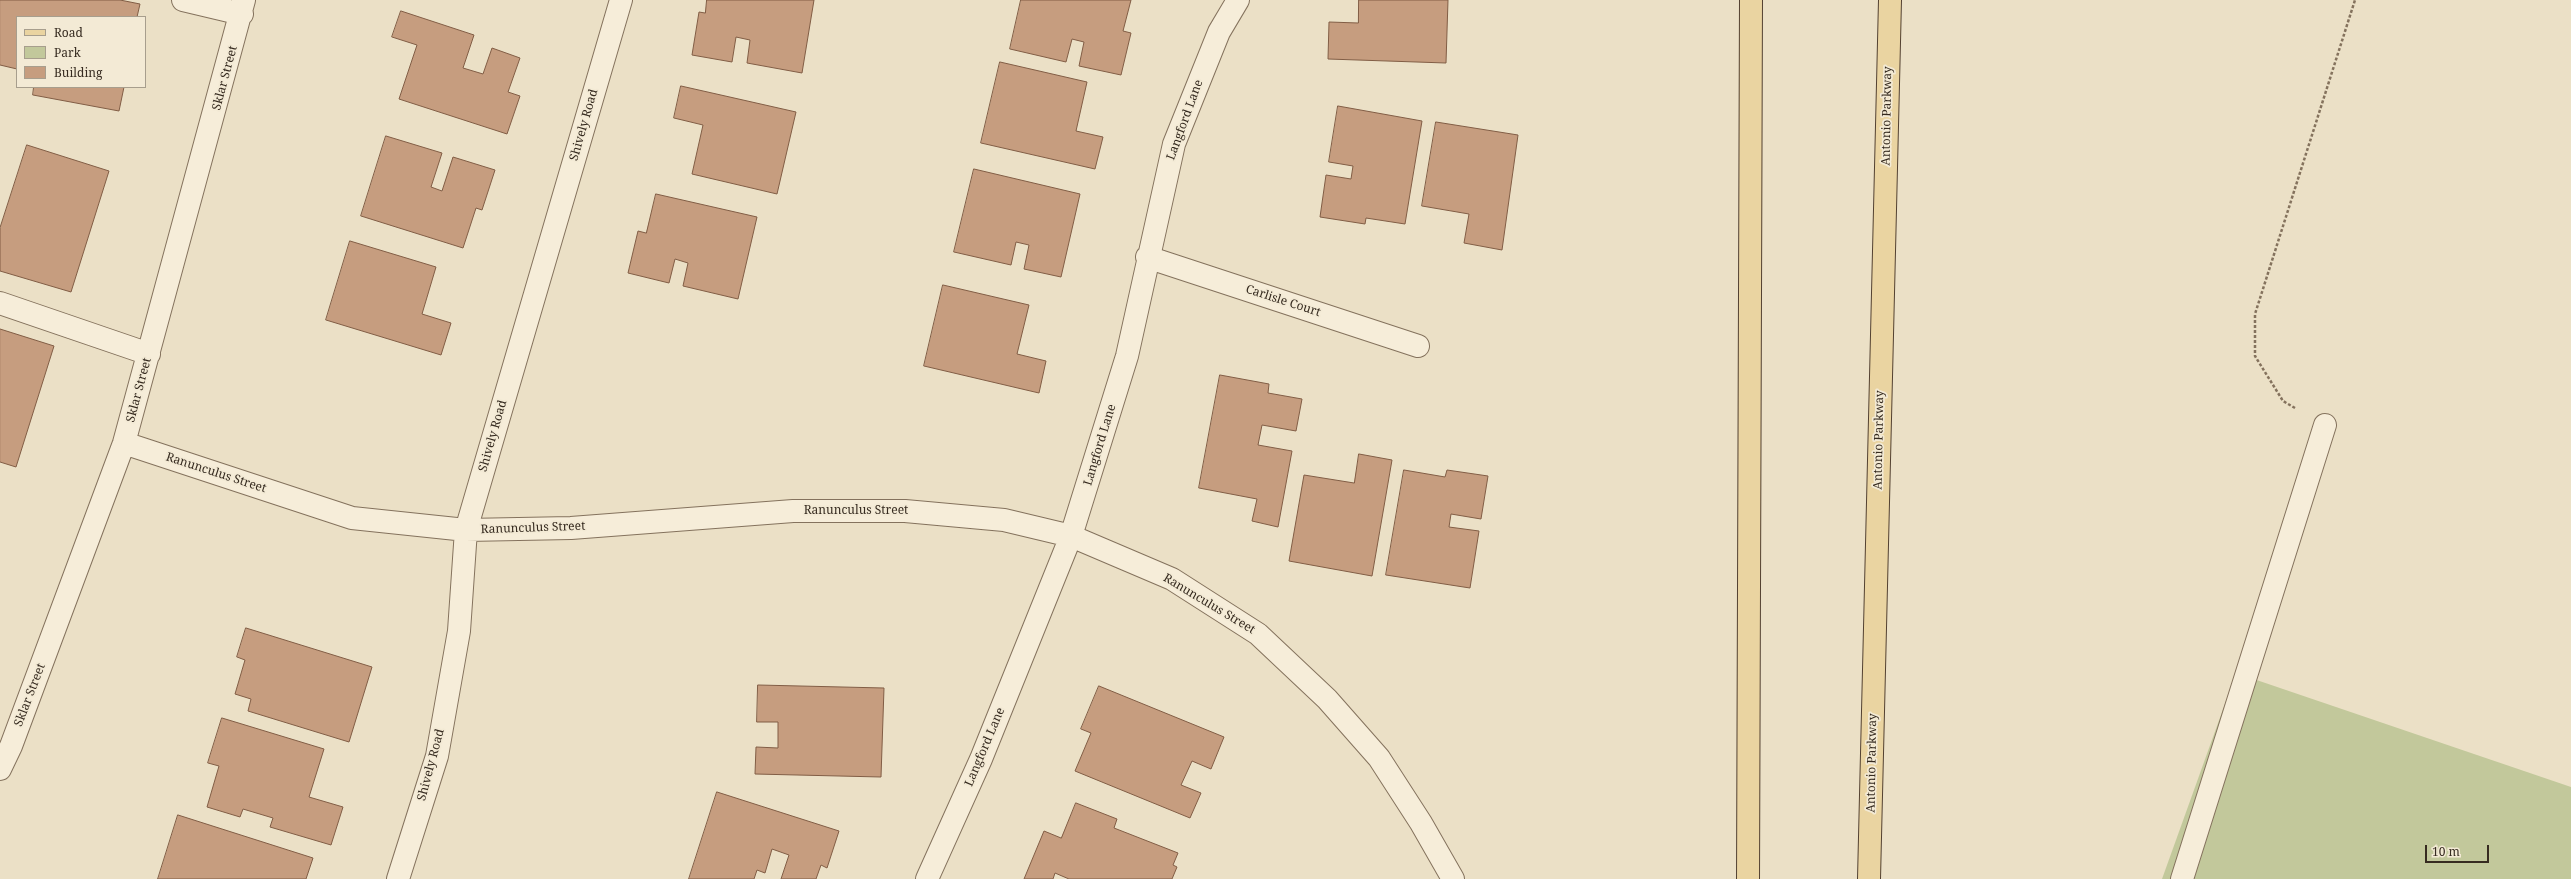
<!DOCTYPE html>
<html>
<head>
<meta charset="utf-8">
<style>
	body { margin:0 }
	#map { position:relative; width:2571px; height:879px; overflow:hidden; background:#ebe0c6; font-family:"Noto Serif",serif }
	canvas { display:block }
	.legend { position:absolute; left:16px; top:16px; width:130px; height:72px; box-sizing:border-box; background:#f3ead5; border:1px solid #a79e8d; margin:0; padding:5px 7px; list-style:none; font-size:12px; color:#362b20 }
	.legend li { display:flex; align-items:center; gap:8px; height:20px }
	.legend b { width:20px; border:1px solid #a79e8d }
	.scale { position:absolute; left:2425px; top:845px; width:64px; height:18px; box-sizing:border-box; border:2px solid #362b20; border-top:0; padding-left:5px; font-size:12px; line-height:14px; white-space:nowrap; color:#362b20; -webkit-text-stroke:3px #f3ead5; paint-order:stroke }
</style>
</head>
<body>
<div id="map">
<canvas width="2571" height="879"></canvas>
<ul class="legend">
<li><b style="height:5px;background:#ead4a1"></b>Road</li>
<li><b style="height:11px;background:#c2c89b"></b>Park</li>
<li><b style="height:11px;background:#c69d7f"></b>Building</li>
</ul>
<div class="scale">10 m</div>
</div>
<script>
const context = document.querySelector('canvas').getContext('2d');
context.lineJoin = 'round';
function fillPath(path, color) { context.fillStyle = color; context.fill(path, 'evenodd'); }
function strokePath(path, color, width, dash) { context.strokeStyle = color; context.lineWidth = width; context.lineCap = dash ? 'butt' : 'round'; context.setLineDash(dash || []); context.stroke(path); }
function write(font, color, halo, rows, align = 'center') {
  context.font = font + ' "Noto Serif",serif'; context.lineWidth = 3.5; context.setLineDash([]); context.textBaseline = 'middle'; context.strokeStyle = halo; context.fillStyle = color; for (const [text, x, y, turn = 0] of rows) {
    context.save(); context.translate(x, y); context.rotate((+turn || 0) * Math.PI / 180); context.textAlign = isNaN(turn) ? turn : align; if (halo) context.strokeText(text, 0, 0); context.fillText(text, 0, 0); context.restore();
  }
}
const green = new Path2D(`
	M2236,673l335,114v92h-409z`);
const building = new Path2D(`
	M0,0h120l20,4 -3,13h-120v52l-17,-4z
	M707,0h107l-12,73 -55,-10 3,-23 -14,-3 -4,25 -40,-7 7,-43 6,1z
	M1021,0h110l-8,31 8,2 -10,42 -42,-9 5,-24 -12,-3 -6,23 -56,-13z
	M1359,0h89l-2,63 -118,-4 1,-37 29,1z
	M401,11l73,24 -11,33 20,6 9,-26 28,10 -12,34 12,4 -13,38 -108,-35 18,-54 -25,-8z
	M1000,62l87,20 -11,49 27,6 -8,32 -114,-26z
	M681,86l115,26 -19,82 -85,-20 11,-49 -29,-7z
	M34,87h90l-5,24 -86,-16z
	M1338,106l84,15 -17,103 -39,-6 -1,6 -45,-7 6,-42 25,4 2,-13 -24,-4z
	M1436,122l82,13 -16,115 -38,-7 5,-29 -47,-8z
	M386,136l56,17 -11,34 11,4 11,-34 42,13 -13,40 -6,-2 -13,40 -102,-32z
	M27,145l82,26 -38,121 -71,-21v-43z
	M974,169l106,25 -19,83 -37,-8 5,-24 -13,-3 -5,23 -57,-13z
	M656,194l101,23 -19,82 -55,-13 5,-23 -13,-4 -6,24 -41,-10 10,-42 8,2z
	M350,241l86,26 -14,47 29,9 -10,32 -115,-35z
	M943,285l86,20 -12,49 29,7 -7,32 -115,-27z
	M0,329l54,17 -38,121 -16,-5z
	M1220,375l49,9 -1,9 34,6 -6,32 -34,-6 -4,20 34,6 -14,76 -26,-6 5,-22 -58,-11z
	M1359,454l33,6 -20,116 -83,-15 15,-86 50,8z
	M1404,470l41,7 2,-7 41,6 -7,43 -30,-5 -2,13 30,4 -9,57 -84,-13z
	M246,628l126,39 -23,75 -101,-31 3,-12 -16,-5 10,-34 -8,-3z
	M758,685l126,3 -3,89 -126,-3 1,-27 22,1v-26h-21z
	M1099,686l125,51 -13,32 -19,-8 -11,24 20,8 -11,25 -115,-47 16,-38 -10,-4z
	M222,718l102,31 -15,48 34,10 -12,38 -61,-18 3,-9 -30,-9 -3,8 -33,-10 12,-41 -11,-3z
	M717,792l122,39 -12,37 -6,-3 -5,14h-35l8,-24 -17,-6 -7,24 -8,-3 -3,9h-65z
	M1076,803l41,16 -3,9 64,25 -5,12 4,2 -5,12h-103l-14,-6 -2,6h-29l20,-48 17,7z
	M178,815l135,43 -7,21h-148z`);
const path = new Path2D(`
	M2295,408l-12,-7 -28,-45v-42l100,-314`);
const lane = new Path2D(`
	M2182,879l143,-454`);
const street = new Path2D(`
	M183,0l59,14
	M1147,257l271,89
	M0,303l149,51
	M124,443l228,75 114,12 105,-2 222,-17h112l99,9 67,16 101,43 86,55 69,65 52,59 42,65 32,56
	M0,769l11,-23 113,-303 120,-443
	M398,879l39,-123 22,-125 7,-101 155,-530
	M927,879l54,-120 90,-223 56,-180 47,-212 45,-112 19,-32`);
const primary = new Path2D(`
	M1748,879l3,-879
	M1869,879l21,-879`);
const streetNames = [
	["Sklar Street",225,78,-75],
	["Antonio Parkway",1887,116,-89],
	["Langford Lane",1185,120,-70],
	["Shively Road",584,125,-74],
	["Carlisle Court",1283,301,18],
	["Sklar Street",139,390,-75],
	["Shively Road",493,436,-74],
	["Antonio Parkway",1879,440,-89],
	["Langford Lane",1100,445,-73],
	["Ranunculus Street",216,473,18],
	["Ranunculus Street",856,511],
	["Ranunculus Street",533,528,-2],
	["Ranunculus Street",1209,604,31],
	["Sklar Street",30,695,-69],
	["Langford Lane",985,747,-67],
	["Antonio Parkway",1872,763,-89],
	["Shively Road",431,765,-75]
];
fillPath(green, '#c2c89b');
fillPath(building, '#c69d7f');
strokePath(building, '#815d45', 1);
strokePath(lane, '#84725d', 24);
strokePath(street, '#84725d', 24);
strokePath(primary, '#534131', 24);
strokePath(path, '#84725d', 2.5, [3, 2]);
strokePath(lane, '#f6edd9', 22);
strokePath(street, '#f6edd9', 22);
strokePath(primary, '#ead4a1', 22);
write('12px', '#362b20', '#f3ead5', streetNames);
</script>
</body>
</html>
